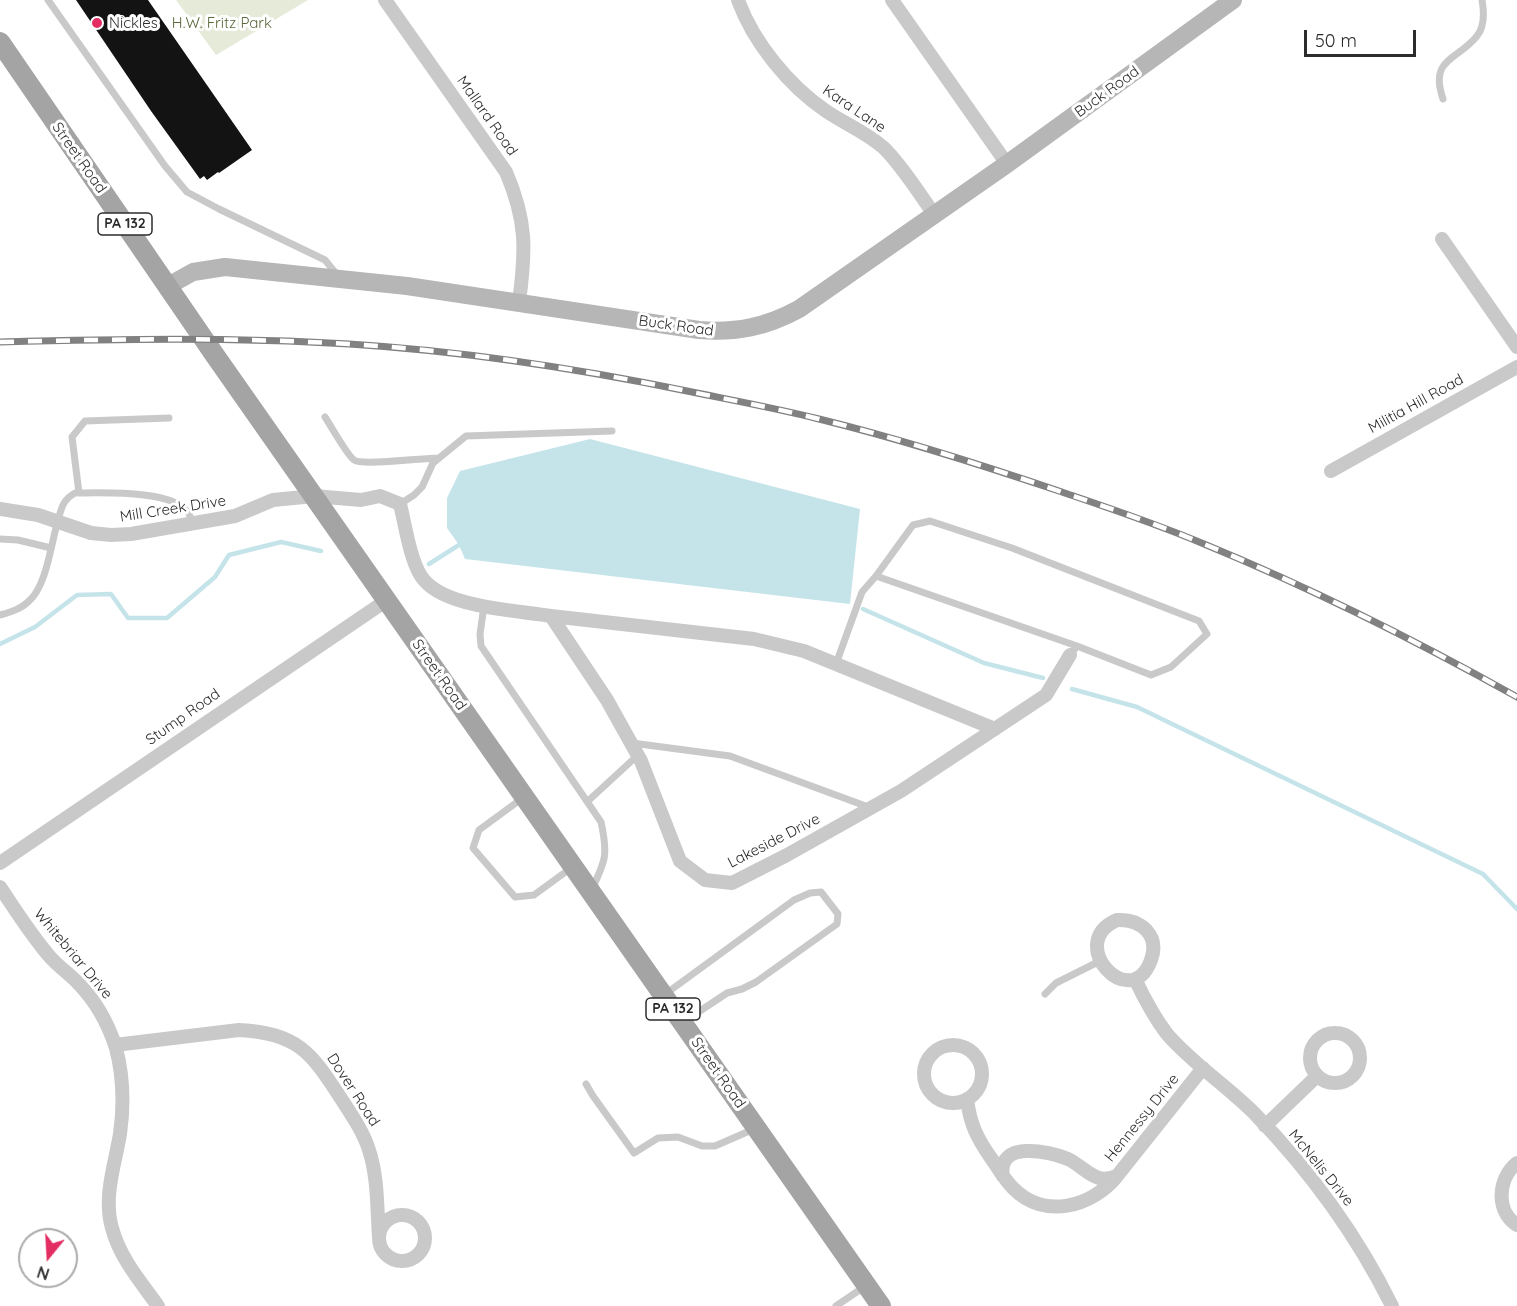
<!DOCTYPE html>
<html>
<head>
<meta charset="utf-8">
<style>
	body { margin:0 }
	#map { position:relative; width:1517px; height:1306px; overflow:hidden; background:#fff; font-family:Quicksand,sans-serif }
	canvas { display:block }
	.north { position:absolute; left:18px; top:1228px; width:60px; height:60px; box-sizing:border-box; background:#fff; border:2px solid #ababab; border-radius:50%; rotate:198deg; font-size:16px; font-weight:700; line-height:24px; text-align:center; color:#2c2c2c }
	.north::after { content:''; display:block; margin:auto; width:21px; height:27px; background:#e32e63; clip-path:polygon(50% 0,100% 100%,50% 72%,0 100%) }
	.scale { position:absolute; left:1304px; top:30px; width:112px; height:27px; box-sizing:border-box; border:3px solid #2c2c2c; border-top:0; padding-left:8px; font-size:18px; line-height:21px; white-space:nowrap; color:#2c2c2c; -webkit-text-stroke:4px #fff; paint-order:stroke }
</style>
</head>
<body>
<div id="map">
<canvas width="1517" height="1306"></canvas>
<div class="north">N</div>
<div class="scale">50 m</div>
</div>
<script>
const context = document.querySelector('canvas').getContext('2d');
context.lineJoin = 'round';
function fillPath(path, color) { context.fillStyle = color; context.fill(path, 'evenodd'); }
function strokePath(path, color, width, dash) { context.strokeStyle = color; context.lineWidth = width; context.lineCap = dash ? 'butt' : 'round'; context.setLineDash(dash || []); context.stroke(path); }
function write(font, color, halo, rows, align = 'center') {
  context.font = font + ' Quicksand,sans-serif'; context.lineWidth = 6; context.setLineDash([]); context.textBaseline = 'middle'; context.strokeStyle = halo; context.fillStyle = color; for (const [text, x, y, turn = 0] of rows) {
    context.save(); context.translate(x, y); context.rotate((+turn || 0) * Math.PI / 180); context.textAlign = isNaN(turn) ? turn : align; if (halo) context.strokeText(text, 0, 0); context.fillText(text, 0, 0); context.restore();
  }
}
const green = new Path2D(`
	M176,0h132l-92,55z`);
const water = new Path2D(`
	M590,439l270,70 -10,95 -385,-45 -6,-14 -12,-17v-30l13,-27z`);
const stream = new Path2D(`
	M429,564l30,-19
	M863,609l121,54 59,15
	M0,644l35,-17 42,-32 34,-1 17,24h39l48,-41 14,-22 52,-13 40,9
	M1072,689l65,18 346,167 34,35`);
const building = new Path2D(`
	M76,0h72l104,150 -33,23 -1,-1 -11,8 -3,-4 -4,3 -49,-68z`);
const lane = new Path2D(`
	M48,0l117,166 22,26 32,17 106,51 13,16
	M1443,99c-14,-41 14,-38 34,-63 8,-10 7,-25 5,-36
	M325,417c6,9 22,38 29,43 8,6 69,-2 84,-2
	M79,493l-7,-56 13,-16 84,-3
	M400,504l14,-9 8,-8 11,-24 33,-27 146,-5
	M0,539l18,1 33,8
	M484,606l-4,28 1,12 120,176c7,32 5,38 -9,67
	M0,615c11,-3 21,-6 29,-14 17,-14 22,-56 28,-77 4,-14 5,-24 18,-31 25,0 101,-4 114,21 2,3 2,6 3,9
	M1070,655l7,-9 74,29 20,-8 36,-33 -8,-13 -187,-73 -82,-27 -17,4 -37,51 201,70
	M836,664l26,-72 14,-16
	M632,743l98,13 141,52
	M524,797l-45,33 -6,18 42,49 19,-2 37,-27
	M588,801l50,-46
	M1045,994l11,-11 44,-22
	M664,995l130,-95 16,-7 11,-1 17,22 -1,10 -81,58 -14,7 -15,4 -42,28
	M586,1084l7,12 41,57 24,-15 20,-1 24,9h13l39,-17
	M836,1306l28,-19`);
const street = new Path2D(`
	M385,0l121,172c21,49 20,78 13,130
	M738,0c15,42 51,86 88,111 19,13 40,21 58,37 19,19 34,44 50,66
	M892,0l115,164
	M1442,239l75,108
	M1331,471l186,-104
	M0,509l38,6 53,18 20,2 20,-1 104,-18 38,-16 41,-4 47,4 19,-4 20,8c5,20 10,55 21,72 20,32 95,34 130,40
	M995,729l-191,-78 -50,-12 -203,-23 56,84 34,61 39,100 25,19 27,3 55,-28 114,-64 145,-96 24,-40
	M0,863l387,-263
	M0,887c16,24 31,48 50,70 8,9 18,16 27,25 18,18 31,41 39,66 7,27 8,58 4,86 -5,30 -17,63 -8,94 8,30 28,53 46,78
	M1117,920c24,-1 43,15 34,40 -20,55 -87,-17 -34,-40z
	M1135,979c9,19 19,38 32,55 26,30 60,52 88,80 55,57 102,121 137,192
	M1310 1058a25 25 0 1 1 50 0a25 25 0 1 1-50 0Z
	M115,1045l124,-15c58,3 72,22 101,67 11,17 23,34 29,53 9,27 8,59 10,87
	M924 1074a29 29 0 1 1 58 0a29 29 0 1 1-58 0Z
	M967,1099c3,25 10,39 24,59 7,10 13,21 22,30 31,32 79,19 104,-12
	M1265,1126l52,-50
	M1517,1163c-19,15 -22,48 0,62
	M1003,1176c-6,-36 45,-25 65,-17 11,5 20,16 31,19 7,2 12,0 18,-2l86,-108
	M379 1238a23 23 0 1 1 46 0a23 23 0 1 1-46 0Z`);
const secondary = new Path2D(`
	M168,286l25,-14 32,-5 182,19 292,44c37,3 67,-3 100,-21l208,-145 226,-164`);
const primary = new Path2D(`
	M0,42l214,312 667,952`);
const rail = new Path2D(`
	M0,342c116,-3 233,-5 349,2 114,7 226,24 338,47 44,9 88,17 132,28 82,20 163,46 243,73 47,16 95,32 142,52 107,44 211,96 313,153`);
const markers = [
	[97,23,6,"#e32e63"]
];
const shields = [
	[125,224,54],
	[673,1009,54]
];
const shieldNames = [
	["PA 132",125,224],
	["PA 132",673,1009]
];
const poiNames = [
	["Nickles",109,23]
];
const parkNames = [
	["H.W. Fritz Park",222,23]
];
const streetNames = [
	["Buck Road",1107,92,-36],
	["Kara Lane",854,109,34],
	["Mallard Road",487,116,55],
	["Street Road",79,158,55],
	["Buck Road",676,326,8],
	["Militia Hill Road",1416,404,-29],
	["Mill Creek Drive",173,509,-9],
	["Street Road",439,675,55],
	["Stump Road",183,717,-35],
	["Lakeside Drive",774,841,-27],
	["Whitebriar Drive",73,954,50],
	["Street Road",718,1073,55],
	["Dover Road",353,1090,57],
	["Hennessy Drive",1142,1118,-51],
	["McNelis Drive",1321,1168,51]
];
fillPath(green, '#e6ead9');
fillPath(water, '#c5e4ea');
strokePath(stream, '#c5e4ea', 4.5);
fillPath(building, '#131313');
strokePath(lane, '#c9c9c9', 7);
strokePath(street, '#c9c9c9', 14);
strokePath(secondary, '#b6b6b6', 18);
strokePath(primary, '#a4a4a4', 20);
strokePath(rail, '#818181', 7);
strokePath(rail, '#fff', 4.5, [14]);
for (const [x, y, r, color] of markers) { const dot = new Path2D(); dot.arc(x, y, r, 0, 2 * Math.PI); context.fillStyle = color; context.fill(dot); strokePath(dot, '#fff', 2); }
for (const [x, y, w] of shields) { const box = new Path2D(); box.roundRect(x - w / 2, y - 11, w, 22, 4.5); context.fillStyle = '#fff'; context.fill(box); strokePath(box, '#2c2c2c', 1.5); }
write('bold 14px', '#2c2c2c', null, shieldNames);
write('15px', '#2c2c2c', '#fff', poiNames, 'left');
write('15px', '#59673a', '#fff', parkNames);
write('15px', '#2c2c2c', '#fff', streetNames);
</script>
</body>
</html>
